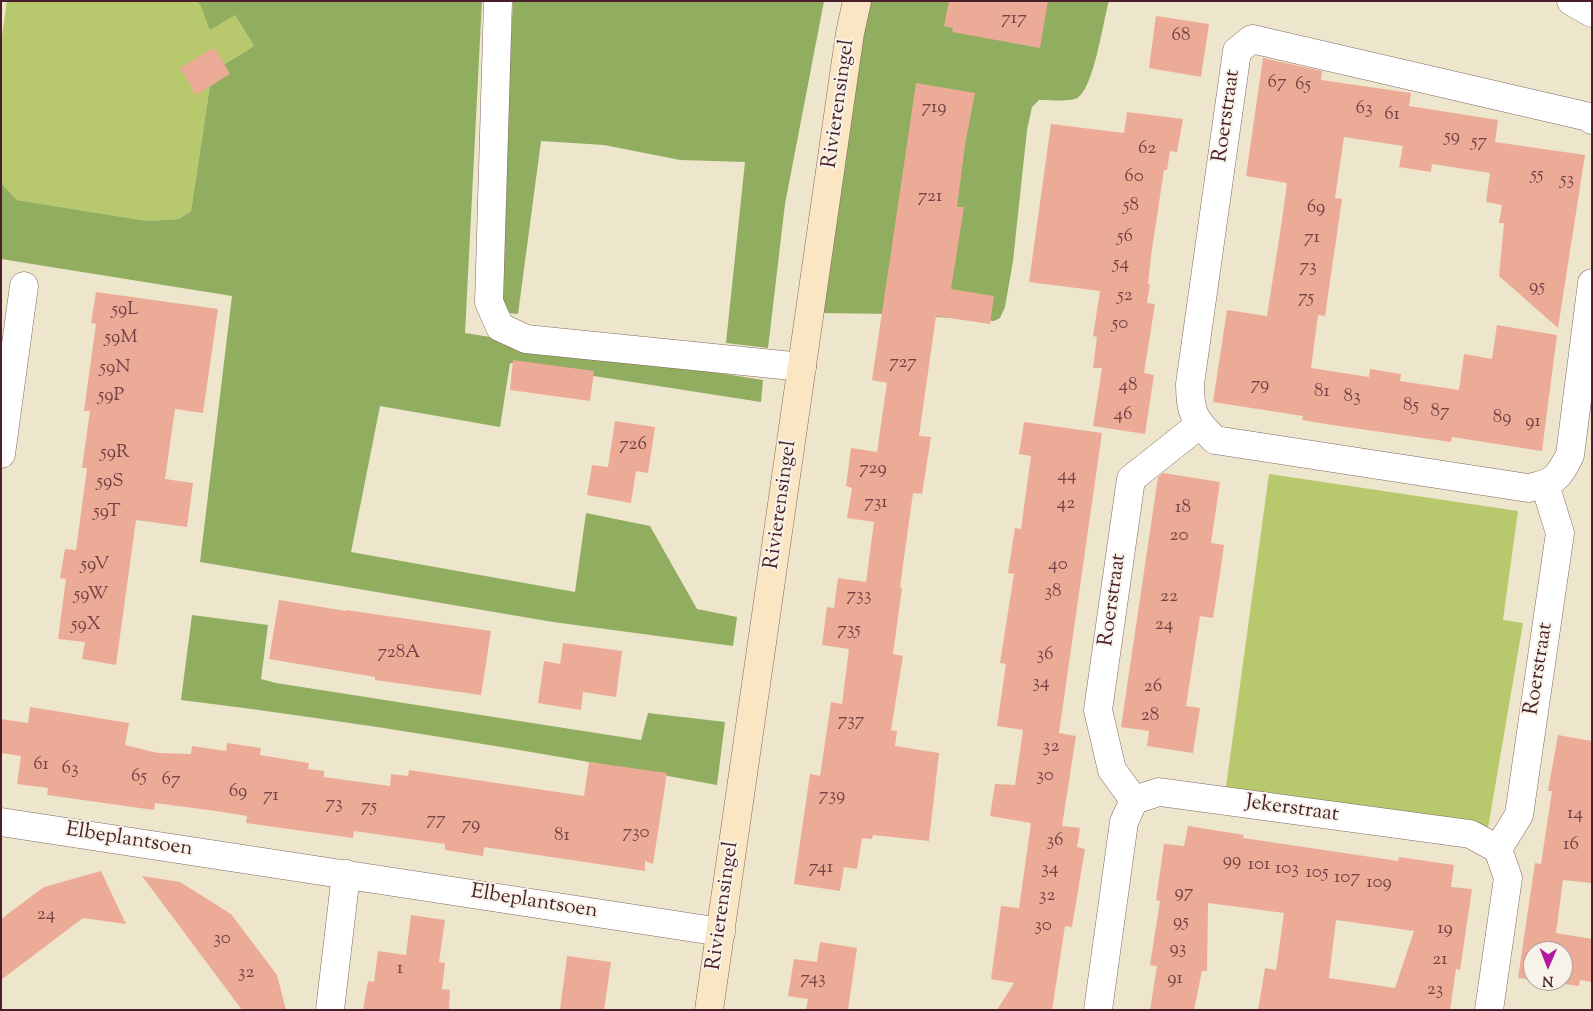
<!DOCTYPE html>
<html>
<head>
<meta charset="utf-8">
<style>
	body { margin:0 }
	#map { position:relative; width:1593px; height:1011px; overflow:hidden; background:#eee6cc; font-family:"Sorts Mill Goudy",serif }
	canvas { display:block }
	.frame { position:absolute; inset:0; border:2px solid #4a1f2b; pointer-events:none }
	.north { position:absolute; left:1523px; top:941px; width:50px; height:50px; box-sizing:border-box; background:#f7f3e8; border:1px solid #b29e9c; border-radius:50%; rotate:181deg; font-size:14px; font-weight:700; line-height:20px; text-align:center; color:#4a1f2b }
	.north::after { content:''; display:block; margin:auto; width:18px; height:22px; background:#b5179e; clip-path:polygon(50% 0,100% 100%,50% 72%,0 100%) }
</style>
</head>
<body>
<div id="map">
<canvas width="1593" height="1011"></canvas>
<div class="frame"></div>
<div class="north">N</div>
</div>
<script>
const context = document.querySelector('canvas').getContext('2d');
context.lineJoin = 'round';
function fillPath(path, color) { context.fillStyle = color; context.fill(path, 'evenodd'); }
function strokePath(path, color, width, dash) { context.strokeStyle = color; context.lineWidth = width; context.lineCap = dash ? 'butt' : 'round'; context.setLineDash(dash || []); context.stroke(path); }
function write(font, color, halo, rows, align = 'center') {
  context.font = font + ' "Sorts Mill Goudy",serif'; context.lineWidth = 4; context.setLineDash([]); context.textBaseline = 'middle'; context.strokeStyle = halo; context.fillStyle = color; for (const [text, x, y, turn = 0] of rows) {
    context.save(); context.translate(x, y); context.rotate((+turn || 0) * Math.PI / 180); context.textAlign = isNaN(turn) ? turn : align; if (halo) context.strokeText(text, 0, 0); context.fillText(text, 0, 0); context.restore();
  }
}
const green = new Path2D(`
	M7,1h189l5,5 34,9 19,31 -42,26 -21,139 -12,8 -32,2 -130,-21 -16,-17v-140z
	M1269,474l249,37 -15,109 20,3 -35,205 -263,-34z`);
const forest = new Path2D(`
	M196,1h286l-17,332 298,47 -2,22 -251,-39 -10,64 -120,-21 -29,146 224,40 11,-79 64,13 47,83 40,8 -4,29 -180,-24 -353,-60 32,-266 -231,-37v-76l16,17 130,21 32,-2 12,-8 21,-139 42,-26 -19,-31 -25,15 -9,-24z
	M513,1h311l-39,203 -17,144 -42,-5 19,-181 -65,-2 -76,-15 -63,-4 -23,173 -21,-2z
	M868,1h241c-6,20 -15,88 -32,97 -8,4 -29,2 -38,2l-7,7 -5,23 -14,131 -8,46 -5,11 -6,3 -99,-7 -77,-1z
	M192,615l76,10 -7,54 15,4 365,57 7,-27 77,9 -8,63c-178,-33 -357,-63 -536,-85z`);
const building = new Path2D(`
	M949,1h99l-8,47 -88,-16 1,-4 -9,-2z
	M1156,16l53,8 -8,53 -52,-9z
	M213,48l1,2 1,-1 15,25 -34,21 -16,-27z
	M1263,58l59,13 -1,9 90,13 -2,13 89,14 -3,22 90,13 -27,173 -59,-52 5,-53h-5l3,-18 -16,-3 4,-29 -58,-9 -1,8 -32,-5 4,-21 -59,-9 -9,61 7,1 -17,117 -7,-1 -7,53 58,9 1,-8 31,5 -1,7 59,9 5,-36 28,5 5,-34 60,10 -15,116 -90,-14 -1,5 -119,-17 -30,-5 1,-4 -90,-14 14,-92 40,6 15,-96 5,-37 -41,-7z
	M916,83l59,10 -10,52 -8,62h7l-13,82 43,7 -4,28 -54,-8 -17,120 12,1 -9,57 -9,-1 -13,94 2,1 -9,66 10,2 -12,74 6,1 -2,15 44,7 -10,88 -56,-6 -1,4 -10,-1 -5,31 -13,-2 -4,24 -46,-7 16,-110 10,2 11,-74 11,2 7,-55 -27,-4 5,-38 7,1 4,-30 28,4 8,-60 -27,-4 5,-30 -6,-2 5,-38 26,4 10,-69 -15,-3z
	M1127,112l56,7 -6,33 -7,-1 -3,19h-3l-13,86 -3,28h2l-3,19 8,1 -11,69 10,2 -9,59 -52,-8 9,-58h-9l4,-31 -4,-1 7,-45 -71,-9 22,-158 73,9z
	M96,292l122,17 -15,104 -28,-4 -10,70 28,4 -6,44 -51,-7 -20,145 -34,-6 3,-17 -27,-3 8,-60 -6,-1 5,-29 11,1 11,-82h-5l8,-57h-6l12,-87 -5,-1z
	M513,360l81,11 -4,30 -80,-11z
	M615,421l40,6 -7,46 -12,-2 -5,32 -44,-8 5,-30 16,2z
	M1024,422l78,11 -43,300 17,3 -14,90 18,2 -3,19 8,2 -13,78 -7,-1 -13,84h-55l17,-27 -23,-4 10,-73 18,2 12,-85 -41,-7 5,-32 20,1 8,-55 -26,-4 9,-62 -6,-1 14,-89 -6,-1 7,-45 6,1 10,-73 -12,-2z
	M1163,473l57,9 -9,61 13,2 -4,29 -7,44 -13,-2 -14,90 14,2 -7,45 -46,-7 2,-15 -28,-4 37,-250z
	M279,600l67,11v-1l145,21 -10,64 -106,-15v-3l-106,-18z
	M563,643l59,8 -6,46 -33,-5 -2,18 -43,-7 6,-42 16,3z
	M30,707l99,16 -4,22 33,8 33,1 1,-8 34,5 1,-8 34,5 -1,7 49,8 -1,6 16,2v6l66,9 1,-12 17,2 1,-6 175,26 5,-34 78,11 -14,91 -8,-3v10l-161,-24 -1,9 -38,-6v-6l-91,-13 -1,7 -107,-15 1,-7 -31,-5 -61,-8 -1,7 -107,-15 1,-7 -31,-4 4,-28 -20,-3v-34l27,4z
	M1558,735l34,6v142l-29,-3 -7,53 36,6v43l-12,-2 -1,6 -37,-5h21v-30h-30v29l-15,-2 17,-115 6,1 11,-73h-4z
	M1188,826l56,9 -1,3 155,23 1,-4 55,8 -3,22 21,2 -12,81 -4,-1 -6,41h-192l7,-42 11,2 8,-57 -76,-10 -1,68h-5l-8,39h-44l7,-44 -7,-1 10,-64 -4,-1 8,-56 20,2zM1336,920l78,11 -19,57 -66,-10z
	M101,871l25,53 -43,-6 -82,62v-61l43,-32z
	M142,876l38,6 51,32 46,61 9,35h-44z
	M411,915l34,5 -6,42 6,1 -3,26 8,1 -1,20h-86l5,-29 6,1 4,-31 28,4z
	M820,942l37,6 -9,62h-42l2,-11 -20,-3 6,-37 23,3z
	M567,956l44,6 -7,48h-44z`);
const street = new Path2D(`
	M498,1l-9,301 11,25 26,12 276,28
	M1571,1l21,12
	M1592,120l-3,-3 -337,-78 -15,12 -47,333c0,29 4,36 25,56l313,48c27,-5 30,-10 42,-33l22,-172
	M1,454l23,-168
	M1134,800l-22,-30 -14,-60 33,-231 68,-54
	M1,822l720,110
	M1498,849l21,-34 41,-282 -15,-48
	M330,1010l16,-136
	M1098,1010l26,-188 10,-22 25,-8 311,42 28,15 10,29 -19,132`);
const secondary = new Path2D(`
	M709,1010l132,-915 9,-62 7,-32`);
const numberNames = [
	["717",1014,20],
	["68",1181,37],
	["67",1277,84],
	["65",1303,86],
	["719",934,109],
	["63",1364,110],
	["61",1392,116],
	["59",1452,138],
	["57",1479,143],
	["62",1147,150],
	["55",1537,176],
	["60",1134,178],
	["53",1567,181],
	["721",930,198],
	["58",1131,207],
	["69",1316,209],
	["56",1125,238],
	["71",1312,239],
	["54",1121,265],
	["73",1308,268],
	["95",1537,288],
	["52",1125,297],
	["75",1306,299],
	["59L",125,311],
	["50",1120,325],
	["59M",121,339],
	["727",903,364],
	["59N",115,369],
	["79",1260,386],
	["48",1128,387],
	["81",1322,393],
	["59P",111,397],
	["83",1352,398],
	["85",1411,407],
	["87",1440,413],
	["46",1123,416],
	["89",1502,419],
	["91",1533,423],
	["726",633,446],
	["59R",115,454],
	["729",873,470],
	["44",1067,477],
	["59S",110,483],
	["731",876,504],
	["42",1066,505],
	["18",1183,509],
	["59T",107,513],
	["20",1179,537],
	["59V",95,566],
	["40",1058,566],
	["38",1053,593],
	["59W",91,596],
	["733",859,597],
	["22",1169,598],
	["59X",86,626],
	["24",1164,626],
	["735",849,631],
	["728A",399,654],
	["36",1045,656],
	["34",1041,684],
	["26",1153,688],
	["28",1150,717],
	["737",851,722],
	["32",1051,748],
	["61",41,766],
	["63",70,770],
	["30",1045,777],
	["65",139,778],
	["67",171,781],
	["69",238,793],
	["71",271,797],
	["739",832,797],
	["73",334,805],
	["75",369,808],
	["14",1575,815],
	["77",436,821],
	["79",471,826],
	["730",636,834],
	["81",562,837],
	["36",1055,842],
	["16",1571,846],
	["99",1232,862],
	["101",1259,866],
	["741",821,869],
	["34",1050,870],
	["103",1287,870],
	["105",1317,874],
	["107",1347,879],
	["109",1379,884],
	["97",1184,894],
	["32",1047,897],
	["24",46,916],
	["95",1181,923],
	["30",1043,927],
	["19",1445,930],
	["30",222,940],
	["93",1178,950],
	["21",1440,961],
	["1",400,970],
	["32",246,974],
	["743",813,980],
	["91",1175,980],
	["23",1435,991]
];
const streetNames = [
	["Rivierensingel",840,104,-82],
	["Roerstraat",1228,116,-82],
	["Rivierensingel",782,505,-82],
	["Roerstraat",1114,600,-82],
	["Roerstraat",1540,669,-81],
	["Jekerstraat",1292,810,8],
	["Elbeplantsoen",129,841,9],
	["Elbeplantsoen",534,903,9],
	["Rivierensingel",724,906,-82]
];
fillPath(green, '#b7c96c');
fillPath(forest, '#91ad60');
fillPath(building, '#ecab96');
strokePath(street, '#836563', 29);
strokePath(secondary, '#836563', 29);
strokePath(street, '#fff', 28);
strokePath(secondary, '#fbe6c4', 28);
write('19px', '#724246', null, numberNames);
write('21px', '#4a1f2b', '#f7f3e8', streetNames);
</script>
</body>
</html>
